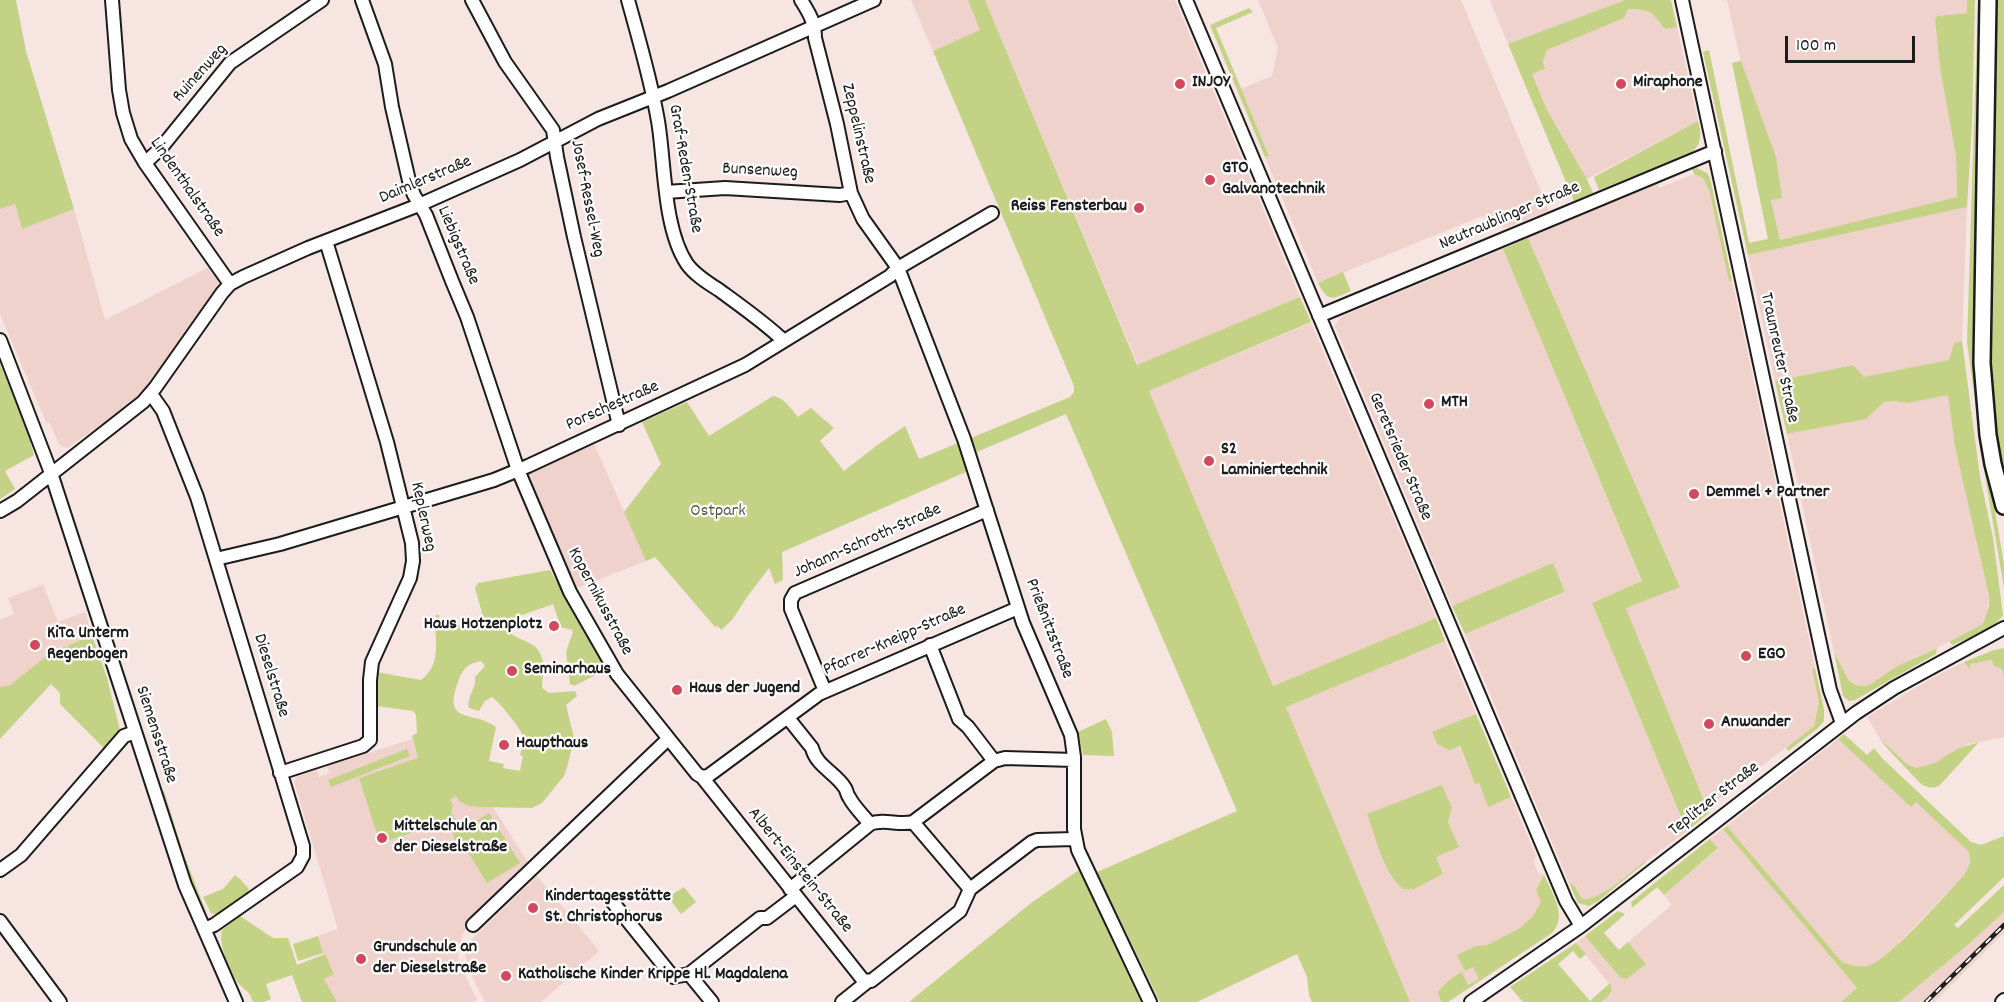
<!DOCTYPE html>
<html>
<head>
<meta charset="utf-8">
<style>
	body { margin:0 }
	#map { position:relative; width:2004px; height:1002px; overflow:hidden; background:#f6e5e1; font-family:Dekko,sans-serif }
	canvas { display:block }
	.scale { position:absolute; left:1785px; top:36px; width:130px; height:27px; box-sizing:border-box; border:3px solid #1c1c1c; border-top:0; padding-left:8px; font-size:18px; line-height:21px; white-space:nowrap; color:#1c1c1c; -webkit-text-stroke:4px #fff; paint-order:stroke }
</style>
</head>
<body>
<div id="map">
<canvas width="2004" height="1002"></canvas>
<div class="scale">100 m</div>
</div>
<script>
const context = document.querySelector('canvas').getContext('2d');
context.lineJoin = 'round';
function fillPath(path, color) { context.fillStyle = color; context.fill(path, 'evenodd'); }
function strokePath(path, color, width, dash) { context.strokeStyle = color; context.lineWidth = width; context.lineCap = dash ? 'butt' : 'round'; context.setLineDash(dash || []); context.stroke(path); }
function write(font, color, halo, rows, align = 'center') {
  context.font = font + ' Dekko,sans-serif'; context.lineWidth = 4.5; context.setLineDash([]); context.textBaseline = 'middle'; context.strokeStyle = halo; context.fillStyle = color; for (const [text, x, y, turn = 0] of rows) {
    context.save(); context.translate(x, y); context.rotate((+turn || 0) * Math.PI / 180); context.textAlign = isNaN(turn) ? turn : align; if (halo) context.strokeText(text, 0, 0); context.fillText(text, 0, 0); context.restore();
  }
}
const built = new Path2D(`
	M911,0h57l13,30 -48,21z
	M985,0h190l125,297 -162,68z
	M1258,0h203l88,211 -44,17 -23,-12 -164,67 -53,-126 4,-2 -28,-66 31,-13 6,-28z
	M1490,0h135l-117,44z
	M1727,0h240v13l-29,3 -3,3 5,49 16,89 1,40 -177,43z
	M1628,9l15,1 13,6 5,9 5,4 11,-2 21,94 -111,58 -40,-69 -15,-36 13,-5 -2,-8 4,-11 77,-32z
	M1694,174l5,1 8,7 22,99 3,-1 83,388 -3,2 7,32 -5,24 -107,82 -81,-200 54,-22 -152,-348 129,-54 2,4z
	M15,204l7,25 52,-20 31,111 106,-54 9,14 -2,7 -76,106 -44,34 -31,21 -8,-3 -9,-22 -4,-1 -46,-108v-105z
	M1967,207l-5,134 -8,2 -5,17 -86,18 -11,-13 -77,16 -27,-126z
	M1503,249l139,333 -50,21 95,228 -82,61 -18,8 -5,-1 -6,-13 -7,-3 -104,-249 100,-41 -12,-29 -101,42 -117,-280 5,-8 5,-3z
	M1311,323l125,295 -163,68 -124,-295z
	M1948,394l7,53 34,149 -3,21 -3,7 -8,6 -59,27 -45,27 -6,2 -9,-1 -7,-4 -15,-29 -47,-218 79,-15 18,-17 10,-1 13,2z
	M594,444l52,117 -69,27 -49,-114z
	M43,585l15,37 27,-10 7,23 -43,19 -39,31 -10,2v-67l14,-6 -6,-16z
	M1445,641l31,73 -44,19 5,11 12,6 10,-4 16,38 3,-2 10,24 23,-9 25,59 -2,7 4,10 6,2 -8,15 6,12 -9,14 -13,12 -34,17 -10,1 -10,25 7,-4 6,12 -11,6 -6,-12 -18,11 -5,8 2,10h-31l-124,-295zM1452,808l-4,14 11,25 -23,10 7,17 -15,7 -32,1 -7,-11 -22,-57z
	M1992,660l1,5 11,4v68l-36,7 -33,19 -19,5 -9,-4 -27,-25 -13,-22 65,-39 32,-16 7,7 -1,-5z
	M412,739l29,91 19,-4 -9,-14 -1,-12 6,-4 25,11h12l37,59 -60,57 -8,12 -4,19 1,9 18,37 -4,2h-136l-13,-23 10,-5 -11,-21 -5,-17 20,-7 -44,-148 3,-5 20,-6 2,7 10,-4 -2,-7z
	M1838,739l73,67 5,-5 45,43 8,8 1,11 -5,11 -77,80 -17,11 -14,1 -15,-4 -115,-136z
	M1723,829l134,159 -16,14h-240l10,-8 1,-7 -36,-44 9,-7 35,41 26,-13 -18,-22 44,-37 -8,-10 54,-46 -8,-10z
	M537,876l62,75 -58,51h-56l-16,-32 -4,-16 1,-6 5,-8z
	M2004,912v21l-70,69h-35l71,-59z`);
const green = new Path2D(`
	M0,0h16l10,51 48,158 -52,20 -7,-25 -15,5z
	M968,0h17l152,365 163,-68 11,25 -162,69 124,295 163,-68 9,23 -159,66 124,295h-98l-3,-7 -2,-18 -10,-23 -100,48h-37l-63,-130 140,-61 -171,-397 -89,38 -6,-14 99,-41 4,-5v-6l-141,-335 47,-21z
	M1625,0h46l6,27 -11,2c-6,-4 -6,-7 -10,-11 -6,-9 -18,-9 -28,-9l-4,9 -77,32 -4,11 2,8 -13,5 15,36 40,69 6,14 -19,8 -66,-157z
	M1967,0h8l-3,124 -5,83 -219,48 -45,-203 6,-2 40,193 19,-4 -36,-176 9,-2 35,96 6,41 -11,2 9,40 177,-43 -1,-40 -16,-89 -5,-49 2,-3 30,-3z
	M1978,0h5l6,476 15,88v24l-19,-112 -18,-134z
	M1993,0h11v483l-15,-88z
	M1249,8l4,4 -37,16 53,128 -4,1 -55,-132z
	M1698,121c4,14 4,22 -7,32l-92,37 -5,-13z
	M1697,168l10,5 3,5 22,102 -3,2 -20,-92 -6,-12 -9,-4 -2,-5z
	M1528,238l152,349 -54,21 83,205 -22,18 -95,-228 50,-22 -139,-332z
	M1343,272l8,19c-18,8 -23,12 -33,-8z
	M1962,341l18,136 13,61 10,77c-11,16 -33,22 -50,30l-4,-3 34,-18 6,-18v-10l-34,-149 -7,-52 -41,8 -13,-2 -10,1 -18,17 -79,15 -12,-53 78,-16 11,12 85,-17 5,-17z
	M0,364l27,66 7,25 -29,16 10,18 -15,10z
	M773,396c11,1 19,14 25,21l13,-9 23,20 -14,13 24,30 32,-25 29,-20 14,33 39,-16 10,28 -186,81 1,28 -8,4 -6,-16 -22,29 -15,23 -11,10 -3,-4 -3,1 -60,-70 -9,4 -22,-49 37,-48 -19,-42 45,-20 22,34z
	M1553,563l12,29 -100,42 -13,-28z
	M550,570l56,100 -32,16 -4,-2 -4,-32 7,-20 -1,-2 -11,-3 -8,-23 -42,15 -5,4c2,20 30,13 36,35 3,10 0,20 0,30l7,5 26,-2 2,5 -11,9 8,33 -6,26 -4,12 -22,27 -10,5 -51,-1 -12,-1 -10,-5 -3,-5 -6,4 3,5 -2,7 11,18 27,-17 31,50 -33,20 -24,-39 -6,2 -6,-19 -9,3 -3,-6 -59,19 -21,-65 59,-20 -6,-22 5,-3 -1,-18 -3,-4 -37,-5v-34l45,8c23,-17 12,-43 15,-65h3l2,10 3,2 36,-6 3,-5 -8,-28 3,-5zM481,661l4,5 -10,11c2,11 -9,20 -6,31l10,3 6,-10 7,-4c5,2 29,32 31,39 1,6 -1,13 -3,19l3,1 -3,15 -17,-3 1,-4 -15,-3 7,-34c-23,-17 -54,-2 -38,-45 5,-14 9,-18 23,-21z
	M92,635l15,43 13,52 -16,18 -44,-44v-11l-9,-9 -51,55v-52l10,-2 39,-31z
	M1937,648l-1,6 -81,46 -6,1 -6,-5 -9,-44 15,29 7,4 9,1 6,-2 25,-17z
	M2004,648v29l-2,-8 -9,-4 -1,-5 -22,4 1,6 -7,-8 30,-12z
	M1815,668l9,41v12l-7,8 -29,22 -2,-3 28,-22 5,-24 -7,-33z
	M1476,714l35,83 -23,10 -9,-24 -4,1 -15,-38 -11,4 -12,-6 -5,-12z
	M1106,719l6,13 2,24 -31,-1 -5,-23z
	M1844,734l23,21 7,-7 8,10 89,84 10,3 23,-9v41l-50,48 4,3 46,-43v27l-34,31 -71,59h-58l16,-14 -134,-159 4,-3 115,136c9,3 18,6 28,3 21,-7 76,-71 95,-91l5,-11 -1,-11 -53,-50 -5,5 -73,-68z
	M1880,739l27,25 9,4 19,-5 22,-14 22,-7 -39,43c-7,4 -12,3 -19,-1l-35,-37z
	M407,749l3,7 -79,31 -3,-7z
	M1442,785l10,23 -4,14 11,25 -23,10 7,17 -29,15h-11c-20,-17 -27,-51 -36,-75z
	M164,791l19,61 23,60 -5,-4 -16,-35 2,-2 -24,-78h-3z
	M1710,839l8,9 -54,47 -7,-8 -25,21 -1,-6z
	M1645,861l1,1 -49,40 -8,4 -11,-3 -9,-20 6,3 7,13c14,4 51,-28 63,-38z
	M1079,870l62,132h-232l122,-99z
	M235,875c6,5 15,12 15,20l-31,20 -8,-2 -8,-16 20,-8z
	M1544,875c8,18 24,41 8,58l-104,69h-7l-3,-10c7,-9 14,-15 24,-20l6,13 11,-6 -6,-12 -8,4 -8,-16 19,-9 11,-1 33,-17 13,-12 8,-14 -5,-12z
	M684,887l12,15 -15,12 -13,-17z
	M1618,911l7,3 -21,19 15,17 9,-8 18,22 -20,15 -6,-2 -35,-41z
	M240,916l33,22h15l9,27 28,-11 9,20 -10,5 13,23h-35l-10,-27 -26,9 5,15 -8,3h-10c-4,-14 -11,-12 -17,-22 -7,-11 -18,-37 -14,-50z
	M318,936l5,17 -25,8 -5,-17z
	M1576,943l10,11 -6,5 -7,-8 -15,13 32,37 20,-18c5,9 -2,14 -9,19h-78l-13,-15z`);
const minor = new Path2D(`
	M112,0l7,90 4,23 8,26 14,24 85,121
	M362,0l23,64 7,43 18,78 4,10 12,20 26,66 15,36 51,153 52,122 47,82 80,100 5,3 161,203 8,1 89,-70 10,-22 62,-47 5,-2 38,-1
	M472,0l33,62 48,68 4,27 17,80 45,188
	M628,0c11,40 23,80 30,121 7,41 5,107 29,143 8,11 21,19 32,26 22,16 45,32 65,51
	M801,0c8,13 14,22 14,38l22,86 14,69 12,26 35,49 66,171 59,184 48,112 3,22v72l4,21 72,152
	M1186,0l380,901 15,25
	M1682,0l148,690 12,33
	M145,163l16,-15 69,-85 92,-63
	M666,192l59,-4 115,7 11,-2
	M1319,316l396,-165
	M0,340l51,133 134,412 51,117
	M151,394l12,17 34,86 106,349v10l-6,11 -83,58 -10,4
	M0,511l17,-10 126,-99 12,-14 67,-95 8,-9 13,-7 65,-29 111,-43 101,-45 78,-41 70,-28 206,-91
	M216,559l64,-15 214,-64 34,-14 217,-101 145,-89 8,-8 94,-55
	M930,645l29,74 9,8 26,34
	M825,691l-34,-82v-9l4,-7 192,-83
	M788,718l24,30c4,18 24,25 33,40 2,3 2,7 4,9 5,10 14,18 21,27
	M280,773l83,-27 7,-6v-60l2,-18 38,-84 3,-17 -1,-18 -25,-101 -61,-201
	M702,777l6,-1 111,-82 199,-86
	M913,822l57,67
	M0,870l21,-15 103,-119 11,-4
	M790,889l80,-65c14,-6 29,2 43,-2l81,-61 11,-3 69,2
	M611,900l62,77 16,-3 71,-56h7l29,-22
	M0,921l60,81
	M473,925l195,-186
	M689,974l23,28
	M842,1002l25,-20
	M1471,1002l110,-76 275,-213 38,-25 110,-60
	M2002,1002l2,-2`);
const major = new Path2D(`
	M1988,0l-6,363 6,72 5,29 11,42`);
const rail = new Path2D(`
	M1926,1002l78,-77`);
const markers = [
	[1180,84,6,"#d1495b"],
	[1621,84,6,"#d1495b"],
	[1210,180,6,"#d1495b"],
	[1139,208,6,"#d1495b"],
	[1429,404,6,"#d1495b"],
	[1209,461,6,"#d1495b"],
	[1694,494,6,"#d1495b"],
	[554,626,6,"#d1495b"],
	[35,645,6,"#d1495b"],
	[1746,656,6,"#d1495b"],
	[512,671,6,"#d1495b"],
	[677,690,6,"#d1495b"],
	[1709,724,6,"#d1495b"],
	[504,745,6,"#d1495b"],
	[382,838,6,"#d1495b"],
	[533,908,6,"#d1495b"],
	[361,959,6,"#d1495b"],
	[506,976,6,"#d1495b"]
];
const streetNames = [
	["Ruinenweg",201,74,-48],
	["Zeppelinstraße",857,134,77],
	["Graf-Reden-Straße",684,169,80],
	["Bunsenweg",760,172,3],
	["Daimlerstraße",426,181,-23],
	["Lindenthalstraße",186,188,55],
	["Josef-Ressel-Weg",586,199,79],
	["Neutraublinger Straße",1510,217,-23],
	["Liebigstraße",457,246,67],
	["Traunreuter Straße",1778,358,78],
	["Porschestraße",613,407,-24],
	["Geretsrieder Straße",1399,457,67],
	["Keplerweg",422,517,78],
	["Johann-Schroth-Straße",868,542,-24],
	["Kopernikusstraße",599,602,62],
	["Prießnitzstraße",1048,629,69],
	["Pfarrer-Kneipp-Straße",895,641,-24],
	["Dieselstraße",270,676,73],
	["Siemensstraße",155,735,72],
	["Teplitzer Straße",1715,800,-38],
	["Albert-Einstein-Straße",799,871,51]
];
const poiNames = [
	["INJOY",1192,84],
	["Miraphone",1633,84],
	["GTO",1222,170],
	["Galvanotechnik",1222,191],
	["Reiss Fensterbau",1127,208,"right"],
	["MTH",1441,404],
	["S2",1221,451],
	["Laminiertechnik",1221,472],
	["Demmel + Partner",1706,494],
	["Haus Hotzenplotz",542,626,"right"],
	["KiTa Unterm",47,635],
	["Regenbogen",47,656],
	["EGO",1758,656],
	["Seminarhaus",524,671],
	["Haus der Jugend",689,690],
	["Anwander",1721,724],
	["Haupthaus",516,745],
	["Mittelschule an",394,828],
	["der Dieselstraße",394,849],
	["Kindertagesstätte",545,898],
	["St. Christophorus",545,919],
	["Grundschule an",373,949],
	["der Dieselstraße",373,970],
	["Katholische Kinder Krippe Hl. Magdalena",518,976]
];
const parkNames = [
	["Ostpark",718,513]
];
fillPath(built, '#efd2cc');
fillPath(green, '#c4d286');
strokePath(minor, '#1c1c1c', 16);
strokePath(major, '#1c1c1c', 20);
strokePath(minor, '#fff', 12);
strokePath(major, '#fff', 15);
strokePath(rail, '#1c1c1c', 4.5);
strokePath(rail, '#fff', 2, [7]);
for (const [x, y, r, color] of markers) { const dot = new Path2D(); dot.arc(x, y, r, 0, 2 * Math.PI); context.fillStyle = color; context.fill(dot); strokePath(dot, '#fff', 2); }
write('18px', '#1c1c1c', '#fff', streetNames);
write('bold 18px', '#1c1c1c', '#fff', poiNames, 'left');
write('18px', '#575c41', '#fff', parkNames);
</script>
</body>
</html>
